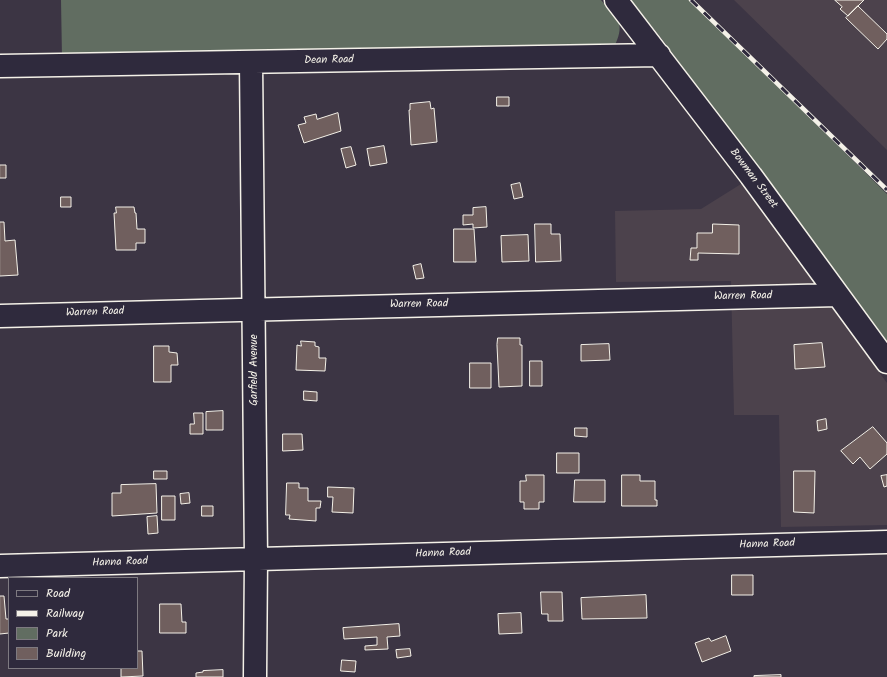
<!DOCTYPE html>
<html>
<head>
<meta charset="utf-8">
<style>
	body { margin:0 }
	#map { position:relative; width:887px; height:677px; overflow:hidden; background:#3c3544; font-family:Kalam,sans-serif }
	canvas { display:block }
	.legend { position:absolute; left:8px; top:577px; width:130px; height:92px; box-sizing:border-box; background:#2f2a3d; border:1px solid #7e7a81; margin:0; padding:5px 7px; list-style:none; font-size:12px; color:#f4f1e8 }
	.legend li { display:flex; align-items:center; gap:8px; height:20px }
	.legend b { width:20px; border:1px solid #7e7a81 }
</style>
</head>
<body>
<div id="map">
<canvas width="887" height="677"></canvas>
<ul class="legend">
<li><b style="height:5px;background:#2f2a3d"></b>Road</li>
<li><b style="height:5px;background:#f4f1e8"></b>Railway</li>
<li><b style="height:11px;background:#616d61"></b>Park</li>
<li><b style="height:11px;background:#705f5e"></b>Building</li>
</ul>
</div>
<script>
const context = document.querySelector('canvas').getContext('2d');
context.lineJoin = 'round';
function fillPath(path, color) { context.fillStyle = color; context.fill(path, 'evenodd'); }
function strokePath(path, color, width, dash) { context.strokeStyle = color; context.lineWidth = width; context.lineCap = dash ? 'butt' : 'round'; context.setLineDash(dash || []); context.stroke(path); }
function write(font, color, halo, rows, align = 'center') {
  context.font = font + ' Kalam,sans-serif'; context.lineWidth = 4; context.setLineDash([]); context.textBaseline = 'middle'; context.strokeStyle = halo; context.fillStyle = color; for (const [text, x, y, turn = 0] of rows) {
    context.save(); context.translate(x, y); context.rotate((+turn || 0) * Math.PI / 180); context.textAlign = isNaN(turn) ? turn : align; if (halo) context.strokeText(text, 0, 0); context.fillText(text, 0, 0); context.restore();
  }
}
const built = new Path2D(`
	M734,0h153v150z
	M741,184l146,199v142l-106,2 -2,-112h-45l-3,-134 -115,1 -1,-71 86,-2z`);
const green = new Path2D(`
	M61,0h540c15,18 25,21 14,45l-553,13z
	M631,0h60l196,194v149l-222,-300z`);
const building = new Path2D(`
	M835,0h29l-16,16 -8,-7 2,-2z
	M858,6l29,28v5l-9,10 -32,-31z
	M497,97h12v9h-12z
	M430,102l1,7 3,-1 3,34 -26,3 -2,-35h1v-6z
	M338,113l3,18 -37,12 -6,-18 8,-2 -2,-6 12,-3 1,5z
	M384,146l3,17 -17,3 -3,-17z
	M351,147l5,18 -10,3 -5,-19z
	M0,165h6v13h-6z
	M520,183l3,14 -9,2 -3,-14z
	M61,197h10v10h-10z
	M116,207h18l1,6h1l1,16h8v14h-9v7h-20l-2,-37h2z
	M486,207l1,20 -14,1v-4l-10,1v-10h10v-7z
	M0,222h4l1,19 10,-1 3,35 -18,1z
	M535,224h16v10h9l1,27 -25,1z
	M713,224l26,1v29l-41,-1v7h-8l1,-12h6v-15h15z
	M454,229h20l2,33h-22z
	M528,235l1,26 -27,1 -1,-26z
	M421,264l3,14 -8,1 -3,-13z
	M498,338h22v7h2v41l-23,1 -2,-42z
	M301,341l14,1v4l4,1v11h7l-1,13 -29,-1 1,-25 4,1z
	M822,343l3,24 -30,2 -1,-24z
	M609,344l1,16 -29,1v-16z
	M154,346h15v6l8,1 1,12h-7v17h-17z
	M530,361h12v25h-12z
	M470,363h21v25h-21z
	M304,391l13,1v9l-13,-1z
	M223,411v19h-17v-18z
	M194,413h9v21h-13v-10h4z
	M826,419l1,10 -9,2 -1,-10z
	M873,427l14,16v11l-17,15 -10,-12 -7,7 -12,-13z
	M575,428h12v9l-12,-1z
	M283,434h19l1,16 -20,1z
	M557,453h22v20h-22z
	M154,471h13v8h-13z
	M794,471h21l-1,42 -20,-1z
	M526,475h18v27h-5v7h-15v-7h-4v-21h6z
	M622,475h18v6h15v19h2v6h-35z
	M887,475v11l-3,1 -3,-11z
	M575,480h30v22h-31z
	M287,483h12v5h9v13h13l-1,7h-4v13l-27,-2 1,-4h-4z
	M156,484l1,29 -45,3v-23h9v-8z
	M328,487l26,1 -1,25 -21,-1 1,-15h-5z
	M189,493l1,10 -9,1 -1,-10z
	M162,496h13v24h-13z
	M202,506h11v10h-11z
	M157,516l1,17 -10,1 -1,-17z
	M732,575h21v20h-21z
	M541,592h21l1,29h-15v-7h-6z
	M646,595l1,23 -65,1 -1,-21z
	M0,596h4l2,23h3v14l-9,1z
	M160,604h21l1,18h4v11h-26z
	M521,613l1,20 -23,1 -1,-20z
	M399,624l1,12 -13,1 1,12 -23,1v-4l12,-1v-8l-33,2 -1,-11z
	M726,636l5,15 -29,11 -7,-19 14,-5 2,3z
	M410,649l1,7 -14,2 -1,-8z
	M137,651h5l1,25 -22,1v-9h16z
	M342,660l14,1 -1,11 -14,-1z
	M223,670v7h-27v-4l7,-1v-1z
	M781,675v2h-27v-1z`);
const minor = new Path2D(`
	M616,0l135,176 136,186
	M251,62l5,497 -1,118
	M0,66l659,-11
	M0,316l838,-21
	M0,566l887,-24`);
const rail = new Path2D(`
	M691,0l196,190`);
const streetNames = [
	["Dean Road",329,61,-1],
	["Bowman Street",753,179,53],
	["Warren Road",743,297,-1],
	["Warren Road",419,305,-1],
	["Warren Road",95,313,-2],
	["Garfield Avenue",255,370,-90],
	["Hanna Road",767,545,-2],
	["Hanna Road",443,554,-2],
	["Hanna Road",120,563,-2]
];
fillPath(built, '#4c424c');
fillPath(green, '#616d61');
fillPath(building, '#705f5e');
strokePath(building, '#f4f1e8', 1);
strokePath(minor, '#f4f1e8', 25);
strokePath(minor, '#2f2a3d', 22);
strokePath(rail, '#f4f1e8', 4.5);
strokePath(rail, '#2f2a3d', 3, [9]);
write('11px', '#f4f1e8', '#2f2a3d', streetNames);
</script>
</body>
</html>
